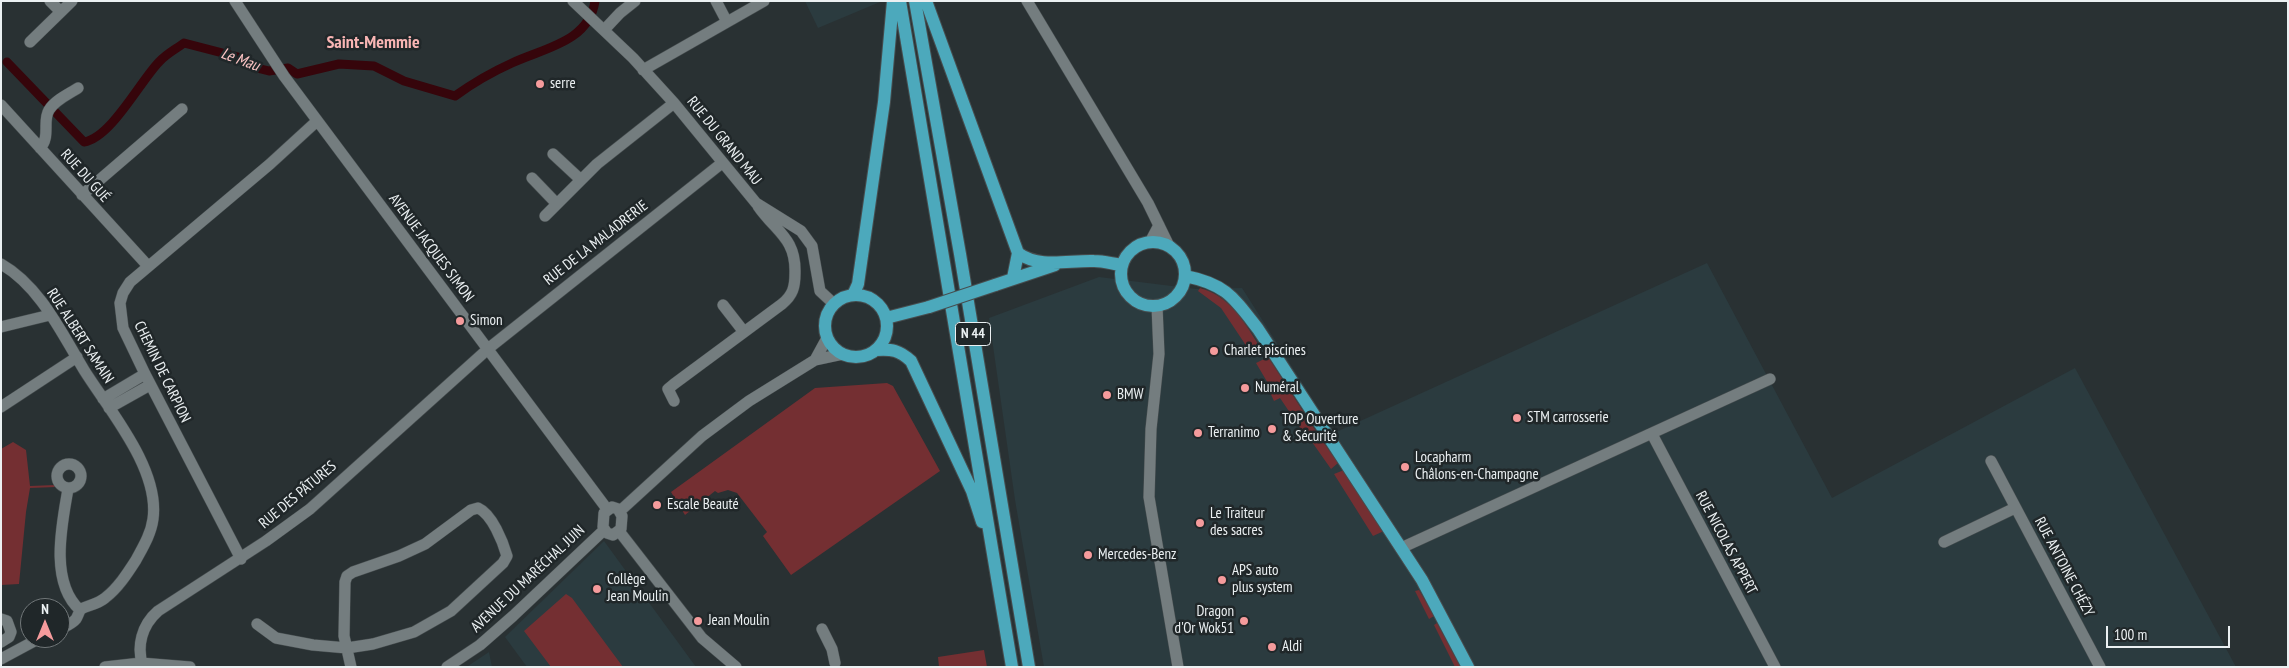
<!DOCTYPE html>
<html>
<head>
<meta charset="utf-8">
<style>
	body { margin:0 }
	#map { position:relative; width:2289px; height:668px; overflow:hidden; background:#293133; font-family:"PT Sans Narrow",sans-serif }
	canvas { display:block }
	.frame { position:absolute; inset:0; border:2px solid #ebf0f2; pointer-events:none }
	.north { position:absolute; left:20px; top:598px; width:50px; height:50px; box-sizing:border-box; background:#202729; border:1px solid #717779; border-radius:50%; rotate:0deg; font-size:14px; font-weight:700; line-height:20px; text-align:center; color:#ebf0f2 }
	.north::after { content:''; display:block; margin:auto; width:18px; height:22px; background:#f59b9c; clip-path:polygon(50% 0,100% 100%,50% 72%,0 100%) }
	.scale { position:absolute; left:2106px; top:626px; width:124px; height:22px; box-sizing:border-box; border:2px solid #ebf0f2; border-top:0; padding-left:6px; font-size:15px; line-height:18px; white-space:nowrap; color:#ebf0f2; -webkit-text-stroke:4px #202729; paint-order:stroke }
</style>
</head>
<body>
<div id="map">
<canvas width="2289" height="668"></canvas>
<div class="frame"></div>
<div class="north">N</div>
<div class="scale">100 m</div>
</div>
<script>
const context = document.querySelector('canvas').getContext('2d');
context.lineJoin = 'round';
function fillPath(path, color) { context.fillStyle = color; context.fill(path, 'evenodd'); }
function strokePath(path, color, width, dash) { context.strokeStyle = color; context.lineWidth = width; context.lineCap = dash ? 'butt' : 'round'; context.setLineDash(dash || []); context.stroke(path); }
function write(font, color, halo, rows, align = 'center') {
  context.font = font + ' "PT Sans Narrow",sans-serif'; context.lineWidth = 5; context.setLineDash([]); context.textBaseline = 'middle'; context.strokeStyle = halo; context.fillStyle = color; for (const [text, x, y, turn = 0] of rows) {
    context.save(); context.translate(x, y); context.rotate((+turn || 0) * Math.PI / 180); context.textAlign = isNaN(turn) ? turn : align; if (halo) context.strokeText(text, 0, 0); context.fillText(text, 0, 0); context.restore();
  }
}
const built = new Path2D(`
	M805,1h75v1l-62,26z
	M1707,263l125,235 243,-130 161,299h-1192l-29,-167 -26,-182 110,-41 97,12 46,-1 92,145z
	M604,541l92,126h-169l-22,-30z
	M489,652l3,15h-25l1,-1z`);
const green = new Path2D(`
	M1200,288c29,8 43,32 58,56l-9,6 -28,-42 -23,-17z
	M1268,357l49,76 -1,2 -9,3 -27,-40 -6,3 -7,-15 2,-1 -13,-22z
	M887,383l6,3 47,85 -149,104 -28,-39 4,-4 -30,-39 -9,-3 -10,3 -3,-2 -30,24 -14,-23 144,-104z
	M1321,439l17,24 -7,6 -19,-27z
	M13,442l13,8 4,36 25,-1 1,2 -26,1 -4,24 -7,72 -18,1v-136z
	M1344,470l40,61 -11,5 -39,-62z
	M1419,590l15,26 -5,3 -14,-28z
	M566,594l6,4 51,69h-72l-27,-36z
	M1437,623l23,43 -5,1 -21,-42z
	M984,650l3,17h-48l-1,-10z`);
const canal = new Path2D(`
	M7,62l77,80c27,-4 57,-62 75,-80 7,-8 17,-13 25,-19l54,14 23,12 8,2 19,-3 9,6 42,-10 35,2 30,15 51,15c18,-13 37,-24 57,-33 32,-15 77,-21 83,-62`);
const minor = new Path2D(`
	M50,1l10,10
	M235,1l49,75 323,433
	M573,1l60,57 41,45 82,100 45,28 11,15 8,45 14,13
	M716,1l11,21
	M1027,1l121,202 21,43
	M604,30l16,-17 15,-12
	M30,42l42,-41
	M643,70l121,-69
	M1,105l147,161
	M40,148c11,-11 2,-27 9,-38 6,-10 20,-16 29,-22
	M553,154l28,26
	M532,178l25,26
	M82,195l100,-86
	M545,216l52,-52 77,-61
	M1150,242l9,-17
	M1,264c39,22 61,70 83,106 25,40 76,99 69,149 -2,15 -10,28 -17,41 -9,14 -18,28 -31,38 -7,6 -16,7 -24,11 -2,2 -3,7 -5,10 -4,5 -10,7 -16,10
	M723,305l21,27
	M1157,306l2,48 -8,75 -2,68 29,170
	M1,327l49,-12
	M815,360l12,-22
	M103,399l42,-25
	M674,401l-6,-12 6,-5 108,-80c11,-9 13,-17 13,-31 1,-35 -19,-41 -37,-67
	M1,407l76,-50
	M109,408l41,-23
	M1652,434l123,233
	M1991,461l109,206
	M57 476a12 12 0 1 1 24 0a12 12 0 1 1-24 0Z
	M68,489c-6,35 -19,93 12,121
	M612,507l6,2 4,7 -1,13 -8,6 -6,-2 -4,-6 1,-14z
	M620,511l82,-75 47,-35 66,-41 28,-6
	M619,531l83,107 34,29
	M1944,542l71,-34
	M1401,548l369,-169
	M241,559l-96,-185 -22,-46 -3,-25 3,-10 7,-11 140,-118 47,-43
	M1,619l6,2 4,11 -2,5 -8,5
	M257,624l19,14 37,7 34,3 26,-4 41,-12 37,-21 52,-48 4,-7c-4,-14 -15,-42 -29,-48l-7,2 -46,34 -26,12 -46,16 -6,4 -2,6 -1,54 7,31
	M822,629l10,20 3,14
	M1,659l39,-21
	M105,667l36,-4 49,4
	M143,667c-7,-21 -1,-42 15,-56l108,-70 44,-32 179,-161 233,-185
	M447,667l33,-22 33,-29 91,-86`);
const major = new Path2D(`
	M900,1l112,666
	M915,1l45,253 69,413
	M926,1l92,252 -5,25
	M1121 274a32 32 0 1 1 64 0a32 32 0 1 1-64 0Z
	M1018,253c22,16 50,7 76,8 10,0 19,3 28,4
	M1185,276c41,8 49,22 73,53l164,251 46,87
	M995,285l60,-20
	M825 326a31 31 0 1 1 62 0a31 31 0 1 1-62 0Z
	M853,295l5,-11 26,-182 9,-101
	M886,318l43,-11
	M876,350c16,-1 23,0 35,11l61,130 10,31`);
const majorBridge = new Path2D(`
	M929,307l66,-22`);
const markers = [
	[540,84,5,"#f59b9c"],
	[460,321,5,"#f59b9c"],
	[1214,351,5,"#f59b9c"],
	[1245,388,5,"#f59b9c"],
	[1107,395,5,"#f59b9c"],
	[1517,418,5,"#f59b9c"],
	[1272,429,5,"#f59b9c"],
	[1198,433,5,"#f59b9c"],
	[1405,467,5,"#f59b9c"],
	[657,505,5,"#f59b9c"],
	[1200,523,5,"#f59b9c"],
	[1088,555,5,"#f59b9c"],
	[1222,580,5,"#f59b9c"],
	[597,589,5,"#f59b9c"],
	[698,621,5,"#f59b9c"],
	[1244,621,5,"#f59b9c"],
	[1272,647,5,"#f59b9c"]
];
const shields = [
	[973,334,35]
];
const shieldNames = [
	["N 44",973,334]
];
const poiNames = [
	["serre",550,84],
	["Simon",470,321],
	["Charlet piscines",1224,351],
	["Numéral",1255,388],
	["BMW",1117,395],
	["STM carrosserie",1527,418],
	["TOP Ouverture",1282,420],
	["& Sécurité",1282,437],
	["Terranimo",1208,433],
	["Locapharm",1415,458],
	["Châlons-en-Champagne",1415,475],
	["Escale Beauté",667,505],
	["Le Traiteur",1210,514],
	["des sacres",1210,531],
	["Mercedes-Benz",1098,555],
	["APS auto",1232,571],
	["plus system",1232,588],
	["Collège",607,580],
	["Jean Moulin",607,597],
	["Dragon",1234,612,"right"],
	["d'Or Wok51",1234,629,"right"],
	["Jean Moulin",708,621],
	["Aldi",1282,647]
];
const streetNames = [
	["RUE DU GRAND MAU",724,141,51],
	["RUE DU GUÉ",85,176,48],
	["RUE DE LA MALADRERIE",596,243,-38],
	["AVENUE JACQUES SIMON",431,248,53],
	["RUE ALBERT SAMAIN",80,336,57],
	["CHEMIN DE CARPION",162,372,64],
	["RUE DES PÂTURES",298,495,-40],
	["RUE NICOLAS APPERT",1726,543,62],
	["RUE ANTOINE CHÉZY",2064,567,62],
	["AVENUE DU MARÉCHAL JUIN",528,579,-43]
];
const waterNames = [
	["Le Mau",240,60,20]
];
const quarterNames = [
	["Saint-Memmie",373,43]
];
fillPath(built, '#2b3b3f');
fillPath(green, '#742f32');
strokePath(canal, '#36050b', 9);
strokePath(minor, '#464d4f', 12);
strokePath(major, '#464d4f', 14);
strokePath(minor, '#747d7f', 11);
strokePath(major, '#4ca9bc', 12);
strokePath(majorBridge, '#464d4f', 14, []);
strokePath(majorBridge, '#4ca9bc', 12);
for (const [x, y, r, color] of markers) { const dot = new Path2D(); dot.arc(x, y, r, 0, 2 * Math.PI); context.fillStyle = color; context.fill(dot); strokePath(dot, '#202729', 2); }
for (const [x, y, w] of shields) { const box = new Path2D(); box.roundRect(x - w / 2, y - 11.5, w, 23, 4); context.fillStyle = '#202729'; context.fill(box); strokePath(box, '#ebf0f2', 1); }
write('bold 14px', '#ebf0f2', null, shieldNames);
write('15px', '#ebf0f2', '#202729', poiNames, 'left');
write('15px', '#ebf0f2', '#202729', streetNames);
write('italic 16px', '#fcc4c4', '#202729', waterNames);
write('bold 18px', '#f9b5b4', '#202729', quarterNames);
</script>
</body>
</html>
